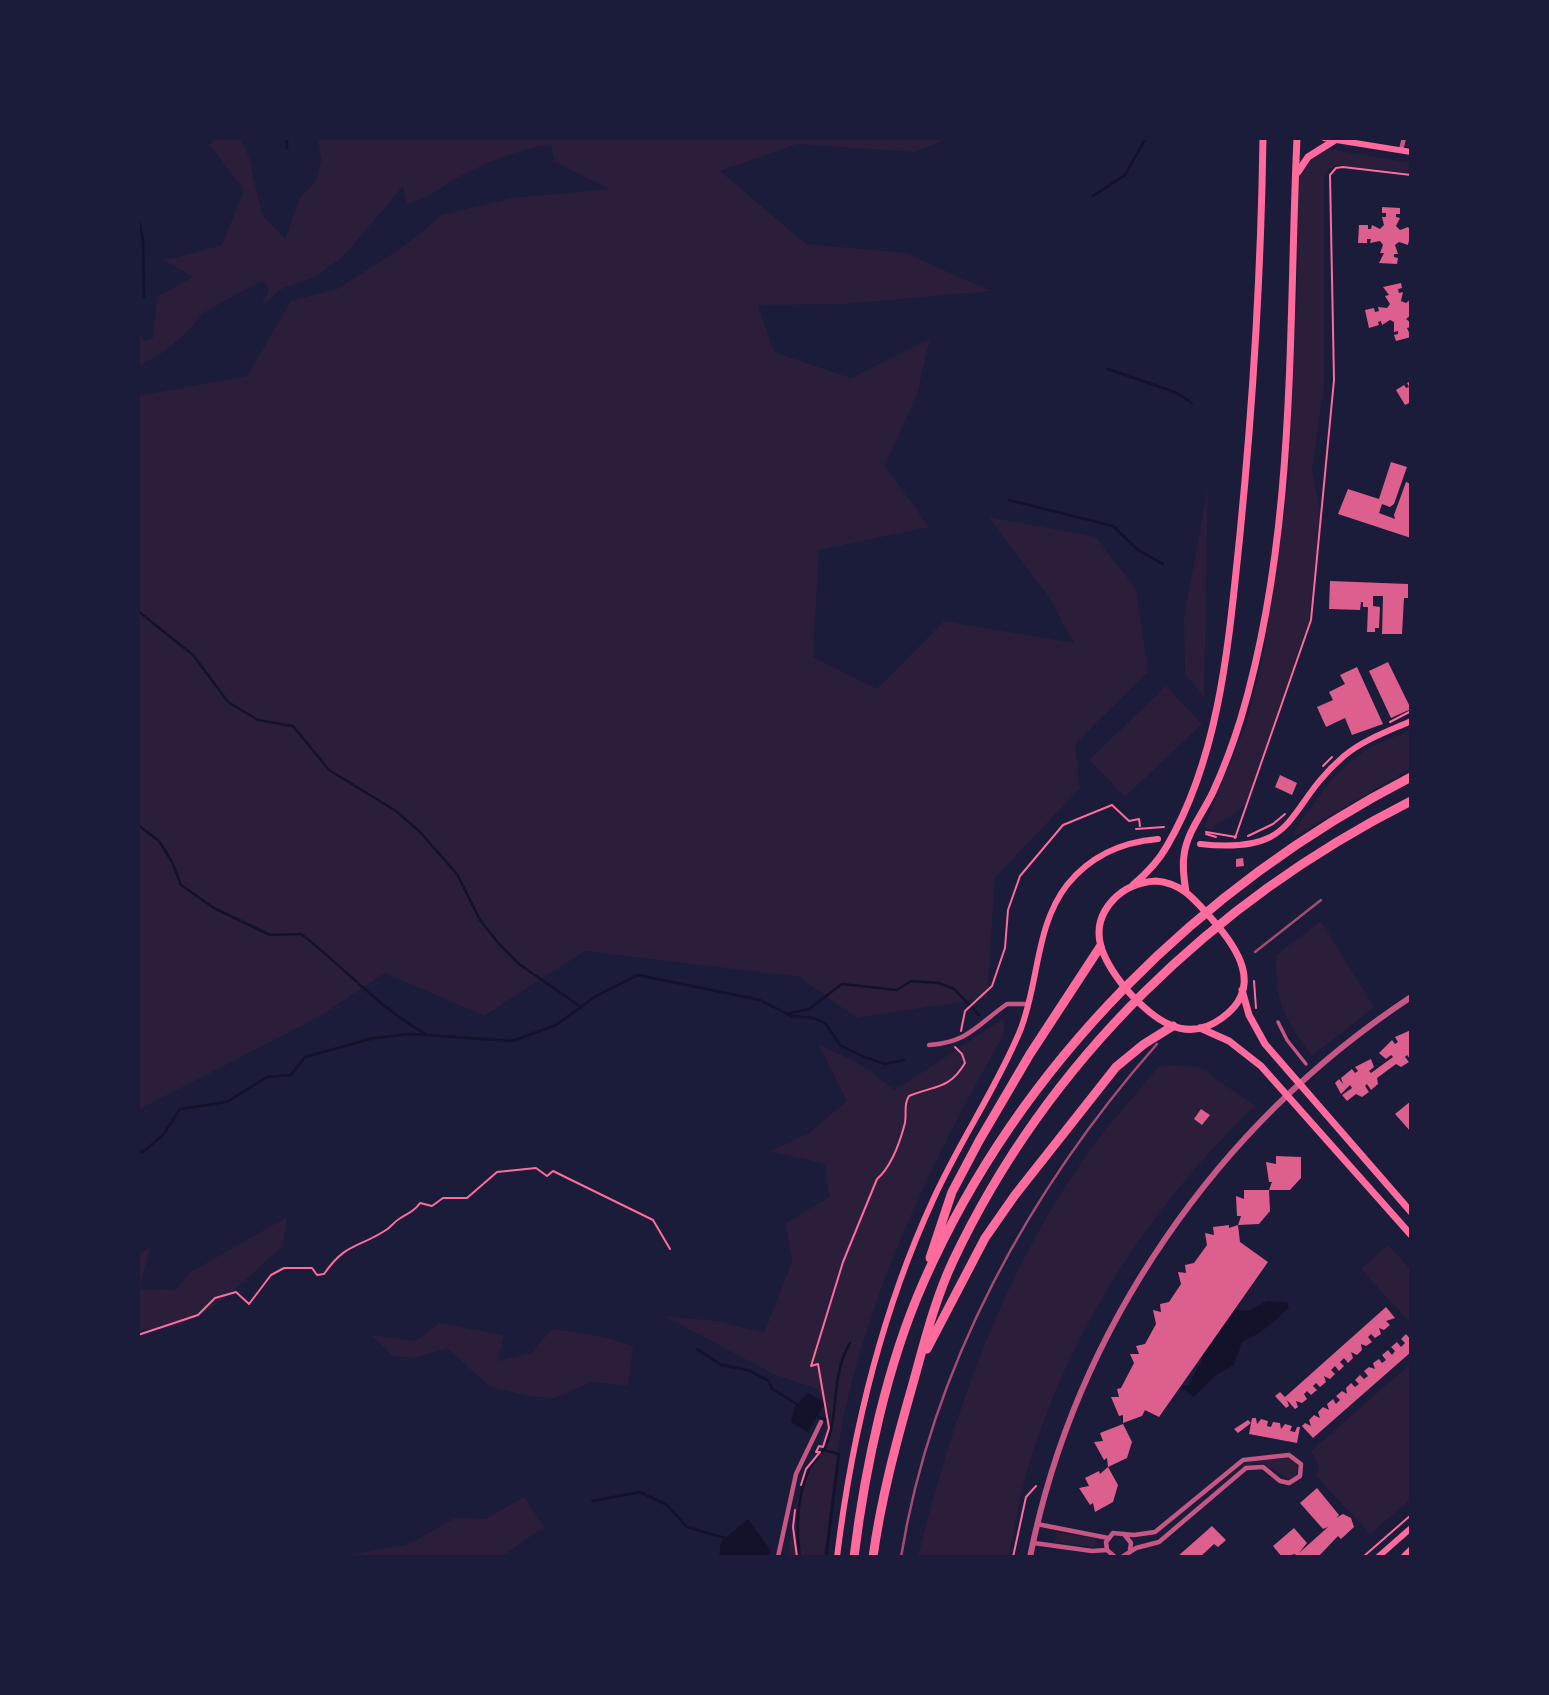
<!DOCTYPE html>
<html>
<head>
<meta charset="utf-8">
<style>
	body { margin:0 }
	#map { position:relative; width:1549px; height:1695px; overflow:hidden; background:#1b1b3a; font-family:"Nunito Sans",sans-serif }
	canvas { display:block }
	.frame { position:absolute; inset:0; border:140px solid #1b1b3a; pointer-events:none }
</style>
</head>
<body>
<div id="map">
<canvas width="1549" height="1695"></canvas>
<div class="frame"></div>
</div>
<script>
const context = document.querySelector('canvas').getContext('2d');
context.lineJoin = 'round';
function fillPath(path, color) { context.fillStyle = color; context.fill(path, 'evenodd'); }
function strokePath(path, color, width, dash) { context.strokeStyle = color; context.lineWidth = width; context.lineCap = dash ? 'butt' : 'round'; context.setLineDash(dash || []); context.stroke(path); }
const green = new Path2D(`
	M214,138h27l8,20 13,56 23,25 15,-41 16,-17 5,-21 -3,-22h632l-36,14 -117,-8 -77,27 86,73 99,9 86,38 -145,13 -88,1 16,47 77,26 79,-39 -13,55 -32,72 44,61 -110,23 -6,107 64,32 67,-68 130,22 -27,-49 -59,-77 108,20 40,52 12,83 -73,72 5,44 -85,90 -8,120 -131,20 -56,-41 -215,-26 -101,65 -99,-43 -68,45 -179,92v-714l109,-20 44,-75 46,-12 66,-42 39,-32 70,-17 97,-9 -54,-27 -4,-18c-31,5 -58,16 -87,30 -19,10 -35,25 -57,30l-4,-18 -59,70 -29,21 -32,11 -22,18 8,-16 -6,-10 -60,33 -16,19 -22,19 -27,16v-36l7,10 8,-3 4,-41 36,-20 -33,-19 12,1 50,-14 22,-55 -34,-45z
	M1329,149l82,14v10l-73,-8 -7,3 -7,8v208l-12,86 9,46 -12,104 -64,186 -35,24 -4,-1 -1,-4 42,-103 15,-61 27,-183 9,-211v-88l11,-22z
	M1208,485l-4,213 -19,-24 -1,-55z
	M1166,686l36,38 -77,73 -36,-37z
	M1411,730v38l-116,68 -2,-4c22,-29 41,-62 73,-82 13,-8 30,-14 45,-20z
	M1321,921l53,86 -62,49c-29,-41 -36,-50 -36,-101z
	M1003,1019l2,13c-65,115 -124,232 -156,361 -13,53 -18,109 -25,164h-36l7,-52 36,-89 -13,-27 -43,-14 -111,-59 53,5 47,12 28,-71 -6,-39 43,-26 -4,-33 -55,-13 39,-18 38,-32 -29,-57 40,19 37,27z
	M1178,1065l23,3 54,38c-108,103 -188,228 -230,372 -7,26 -11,53 -16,79h-91c36,-146 86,-290 176,-412 20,-27 43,-52 64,-78z
	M287,1217l-4,30c-43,33 -83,90 -145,82v-75l12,-6 -11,41 37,1 13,-17z
	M1388,1245l23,25v54l-50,-55z
	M439,1323l65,12 -6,26 33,-8 21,-24 53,8 28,9 -5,40 -36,-4 -37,16 -26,-2 -39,-9 -43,-39 -31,10 -23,-2 -22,-21 44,6z
	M1411,1363v136l-41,35 -54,-58 3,-10 -8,-15z
	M1288,1458l8,4 2,7 -3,6 -7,4 -23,-15 -10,-1 -21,7 20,-10z
	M524,1497l20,30 -43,30h-162l70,-13 46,-26 30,1z
	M1056,1532l38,6 6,7 -8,2 -37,-5z`);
const water = new Path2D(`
	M1267,1301l20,1 2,6 -28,24 -19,10 -8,23 -18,10 -22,22 -13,-10 8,-2 9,-19 4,-3v-10l26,-44 20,2z
	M808,1393l17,10 -17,29 -17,-10 4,-15z
	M748,1519l23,32 -4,6h-48l2,-15z`);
const stream = new Path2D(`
	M287,138v10
	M1093,196l32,-21 21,-37
	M138,216l5,24 1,57
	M1108,369l67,23 17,11
	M1009,500l104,26 25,24 25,14
	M138,611l55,44 35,47 30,18 35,6 36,44 67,41 24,21 37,42 23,46 19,24 20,20 62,43
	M138,825l21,16 13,21 9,23 33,23 56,27 31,-1c42,32 77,73 123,99
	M786,1014l23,-5 33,-25 55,6 14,-9 28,2 15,6 25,26
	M138,1151l5,1 20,-17 17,-26 47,-7 40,-25 24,-2 14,-18 69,-19 37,-4 101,7 44,-16 40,-29 42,-21 122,25 31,16 23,2 12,6 14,21 22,11 23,8 19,-4
	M697,1349l24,16 27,5 21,11 3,8 25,15
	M817,1416l10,4
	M824,1450l15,4 -13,103
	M592,1501l48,-9 27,13 20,22 38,11
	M800,1557c-4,-28 -3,-59 8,-85 4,-10 14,-17 18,-26 14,-35 4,-69 24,-103`);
const building = new Path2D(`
	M1382,207l18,1v6h-4v3l4,1 -4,8 4,4 8,-3 3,4 -3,14 -9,-3 -4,3 3,9h-4v3l4,1 -1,6 -18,-1 5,-10h-4l3,-8 -3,-4 -10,2 1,-4h-4v4h-9l1,-18h9v4h3l1,-4 8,4 4,-4 -2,-8h4v-4h-4z
	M1401,283l1,5 -4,1 1,4 4,-1 -2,9 5,2 5,-4v16l-5,4 4,3 1,5 -4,1 4,9 -15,4 -2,-6 4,-1v-3l-4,1v-10l-4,-2 -8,5 -1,-4 -3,1 1,3 -10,3 -4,-18 9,-2 1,4 4,-1 -1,-4 9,1 3,-4 -5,-8 4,-1 -6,-8z
	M1411,381v21l-6,3 -9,-15 8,-5 2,3 3,-1 -2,-4z
	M1391,462l16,5 -13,37 -4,3 -8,-3 -3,9 16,6 -1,-4 12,-33 5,2v54l-73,-24 10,-25 31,10z
	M1330,581l78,3v14h-4l-2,36h-20l1,-38h-10v10l7,1 -1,21h-4v4h-8l1,-25h-5v-5h-2l-1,8 -31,-1z
	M1388,662l23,47 -20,9 -22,-47z
	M1357,667l26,57 -31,11 -7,-17 -19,9 -9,-20 16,-7 -4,-8 16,-8 -5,-9z
	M1280,775l17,8 -5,12 -17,-8z
	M1243,858l1,8 -8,1v-8z
	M1411,1030v30l-4,-5 -2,2 4,5 -8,5 -5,-3 -19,14 1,6 -7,6 -4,-6 -2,2 4,6 -7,5 -6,-3 -9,7 -5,-6 10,-7 -2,-3 -9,9 -6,-11 4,-4 4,5 -2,-6 11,-9 3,4 3,-2 -3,-4 16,-8 3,8 -5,4 2,2 22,-16 -2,-2 -5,4 -7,-6 13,-13 3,4 3,-2 -3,-5z
	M1411,1101v31l-16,-18z
	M1201,1109l9,6 -8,10 -8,-6z
	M1276,1156l25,1v21l-11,12h-21l3,-8h-3l-3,-20 10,2z
	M1244,1190h25l1,21 -11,13 -21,1 3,-9h-4l-1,-20 8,3z
	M1229,1225v3l9,-3 2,17 28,20 -109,155 -14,-7 -3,6 -19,7v-8l-4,1 -8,-19h8l-2,-8 4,-1 13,-25 -4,-9h9l-3,-8 9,-2 11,-20 -3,-14 8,2 -1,-8 9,-2 12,-18 -3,-12 8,1 -1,-8 9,-2 13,-18 -2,-12 9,2 -1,-8z
	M1386,1307l9,11 -9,3 4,4 -6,5 -5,-2 2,6 -6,4 -4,-4 -3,3 4,5 -6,4 -5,-2 1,6 -5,5 -6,-3 2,6 -5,5 -4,-5 -4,4 4,4 -5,5 -4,-5 -4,4 4,4 -5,5 -6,-3 2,6 -6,5 -4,-4 -3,3 4,4 -6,5 -4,-4 -3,3 3,5 -5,4 -6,-2 2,6 -3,2 -8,-9 2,6 -3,2 -11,-12 5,-4 5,5z
	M1406,1334l5,6v12l-98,86 -11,-12 3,-3 6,3 -2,-6 5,-5 6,3 -2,-6 5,-5 6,3 -2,-6 6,-5 3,5 4,-4 -4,-4 6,-5 5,3 -1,-6 5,-5 4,4 4,-3 -4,-4 5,-5 4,4 4,-3 -4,-5 5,-4 6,2 -2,-6 6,-4 3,4 4,-3 -4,-5 6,-5 4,5 3,-4 -4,-4 6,-5 4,5 4,-4 -4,-4z
	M1252,1418h4l1,6 4,-5 7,2 -1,5 4,1 2,-5 7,1 1,6 4,-5 7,2 -2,5 5,1 2,-5h3l-3,16 -48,-9z
	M1248,1420l3,3 -13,10 -4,-4z
	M1123,1424l9,18 -5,16 -19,9 -1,-9 -3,2 -10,-18 9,-1 -3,-8z
	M1108,1467l10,18 -5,17 -18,10 -2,-9 -3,2 -11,-17 10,-2 -4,-8 14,-7 1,3z
	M1317,1488l22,27 -3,3 7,-4 8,4 3,9 -13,12 -3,-3 -20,21h-21l-2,-3 -13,3 -9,-11 21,-18 13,15 -8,10 29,-26 -5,2 -23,-26z
	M1212,1526l14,14 -8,7 -4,-3 -14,13h-23z`);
const path = new Path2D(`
	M1390,722l21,-11
	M1323,766l9,-9
	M1136,829l28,-2
	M1206,832l30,5
	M1206,834l10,3
	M1248,836l25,-12 12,-10
	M1235,838l76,-218 23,-240 -4,-205 6,-7 7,-1 68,8
	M1254,981l2,27
	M961,1031l4,-20 27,-25 13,-38 3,-38 12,-34 43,-51 49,-20 17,16 10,-2 1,7
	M138,1335l60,-20 17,-17 21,-6 13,12 22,-29 13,-7h28l5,7 7,-1c22,-32 35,-26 62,-44 5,-3 8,-8 13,-11 9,-6 15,-7 21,-16l12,3 11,-8h24l30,-26 39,-4 11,8 6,-5 100,49 17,29
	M801,1485l5,-16 14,-17h-4l3,-6 4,1 6,-19 -11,-64 -7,2 32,-104 34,-83c14,-12 23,-37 28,-56 2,-10 -2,-18 4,-27 26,-11 40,-6 56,-33l-3,-9 -7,-7
	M795,1510l-2,17 4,30
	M1013,1557l13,-60 10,-11
	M1042,1557h20
	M1363,1557l48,-42`);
const pedestrian = new Path2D(`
	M1278,1022l9,18 19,24`);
const minor = new Path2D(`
	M1401,150l3,-12
	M929,1045c40,-3 48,-20 78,-41h22
	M1037,1524l71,14
	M1124,1534l7,9 -1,7
	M1034,1543l58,8 15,-1 8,7
	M1107,1550l-1,-8 7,-9 21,2 21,-3 88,-72 46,-5 12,9 -1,12 -11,7 -9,-2 -17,-14 -17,1 -87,74 -23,6 -14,9
	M778,1557l18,-83 25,-52`);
const tertiary = new Path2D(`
	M1030,1557c46,-229 187,-432 381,-560`);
const secondary = new Path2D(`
	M1324,138l87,14
	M1200,844c102,11 83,-36 144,-88 19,-16 45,-25 67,-35
	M837,1557c15,-123 44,-244 96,-357 26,-58 63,-111 87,-169 19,-47 15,-105 47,-146 24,-30 55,-43 91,-46
	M1378,1557l33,-29
	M1403,1557l8,-8`);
const primary = new Path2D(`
	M1298,172l10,-15 27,-17
	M1156,881c26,2 39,19 55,37 26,29 54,69 11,100 -38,28 -71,-1 -96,-29 -22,-27 -41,-59 -13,-89 12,-13 26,-18 43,-19z
	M1133,885c13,-11 25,-23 34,-39 54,-92 62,-209 73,-312 13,-131 21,-264 23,-396
	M1186,892c-2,-12 -4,-25 -2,-37 3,-23 19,-42 29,-63 11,-24 20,-48 28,-74 56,-188 47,-386 56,-580
	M1242,990l7,25 16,29 146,168
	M1200,1028l29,13 32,25 150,169`);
const motorway = new Path2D(`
	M930,1258l22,-66 27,-51 51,-87 70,-107
	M927,1349l58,-111 30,-43 101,-128 28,-23 29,-18
	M854,1557c11,-90 33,-193 70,-276 97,-219 276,-395 487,-504
	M873,1557c8,-58 23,-114 39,-170 12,-43 22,-85 41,-126 95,-201 260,-360 458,-460`);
const rail = new Path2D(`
	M1255,952l66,-52
	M901,1557c31,-191 130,-370 256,-513`);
fillPath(green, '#2a1e3b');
fillPath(water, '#12122b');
strokePath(stream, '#12122b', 2.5);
fillPath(building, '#dd5f8e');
strokePath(path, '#ff6b9d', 2);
strokePath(pedestrian, '#c65784', 3.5);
strokePath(minor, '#c65784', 4.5);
strokePath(tertiary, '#c65784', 6);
strokePath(secondary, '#ff6b9d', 6);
strokePath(primary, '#ff6b9d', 7);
strokePath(motorway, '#ff6b9d', 9);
strokePath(rail, '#a44b75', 2.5);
</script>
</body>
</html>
